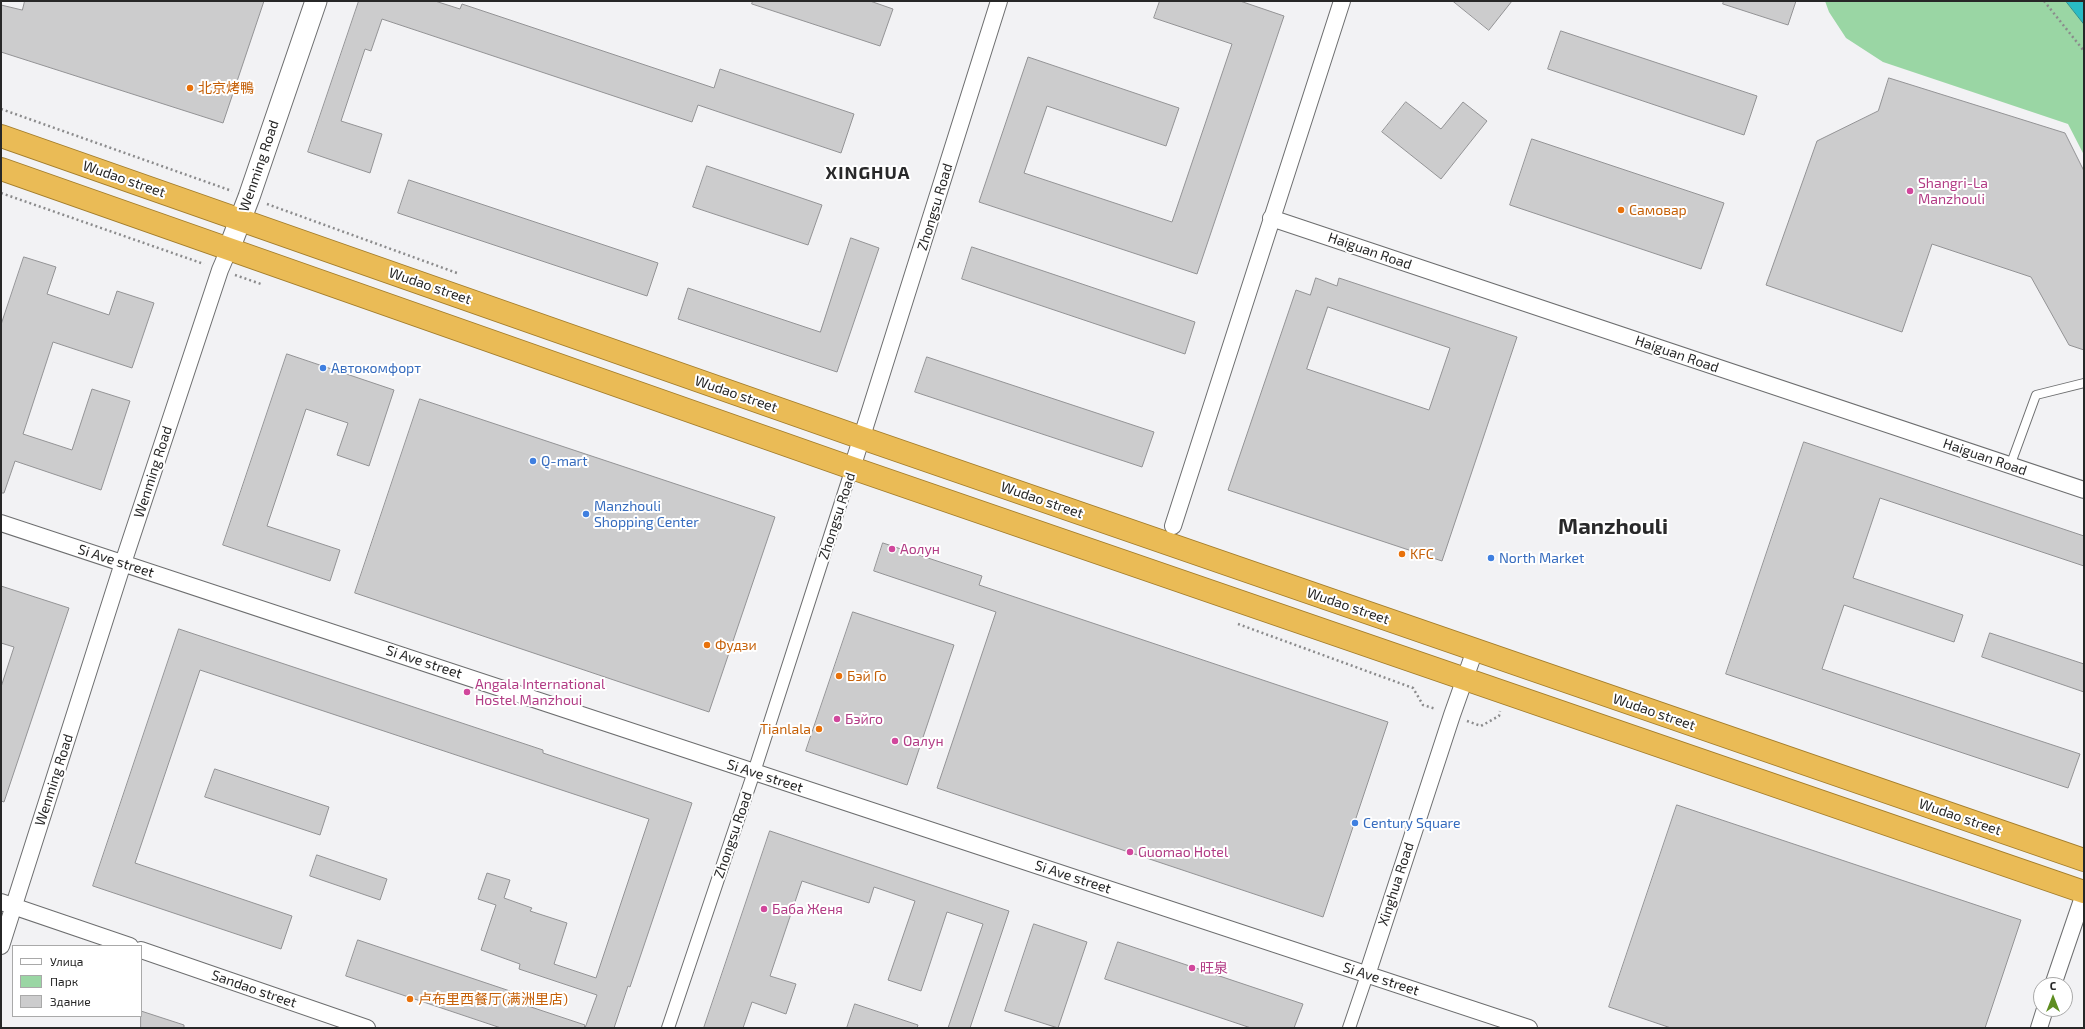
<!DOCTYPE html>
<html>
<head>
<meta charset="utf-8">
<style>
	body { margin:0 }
	#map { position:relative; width:2085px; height:1029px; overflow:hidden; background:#f2f2f4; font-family:"Exo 2",sans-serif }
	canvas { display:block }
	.frame { position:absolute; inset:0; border:2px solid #272727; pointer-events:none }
	.legend { position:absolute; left:12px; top:945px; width:130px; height:72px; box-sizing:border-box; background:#fff; border:1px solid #a9a9a9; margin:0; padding:5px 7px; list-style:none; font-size:12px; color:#272727 }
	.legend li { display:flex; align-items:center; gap:8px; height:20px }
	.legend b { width:20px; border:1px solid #a9a9a9 }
	.north { position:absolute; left:2033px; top:977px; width:40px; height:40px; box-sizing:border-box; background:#fff; border:1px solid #a9a9a9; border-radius:50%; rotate:0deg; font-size:11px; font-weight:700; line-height:16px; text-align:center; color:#272727 }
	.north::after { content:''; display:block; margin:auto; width:14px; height:18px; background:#5e8d21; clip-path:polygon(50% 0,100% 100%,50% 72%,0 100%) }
</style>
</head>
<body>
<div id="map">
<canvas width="2085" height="1029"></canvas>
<div class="frame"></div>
<ul class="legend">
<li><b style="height:5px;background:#fff"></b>Улица</li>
<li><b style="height:11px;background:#9ad6a4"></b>Парк</li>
<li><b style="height:11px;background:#cccccd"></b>Здание</li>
</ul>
<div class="north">С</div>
</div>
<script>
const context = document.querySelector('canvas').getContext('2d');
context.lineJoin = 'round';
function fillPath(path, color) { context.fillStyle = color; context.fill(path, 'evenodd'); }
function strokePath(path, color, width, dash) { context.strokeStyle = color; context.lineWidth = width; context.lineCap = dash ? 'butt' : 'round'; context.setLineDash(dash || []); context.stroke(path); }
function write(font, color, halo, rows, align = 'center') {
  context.font = font + ' "Exo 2","Noto Sans SC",sans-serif'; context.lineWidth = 4; context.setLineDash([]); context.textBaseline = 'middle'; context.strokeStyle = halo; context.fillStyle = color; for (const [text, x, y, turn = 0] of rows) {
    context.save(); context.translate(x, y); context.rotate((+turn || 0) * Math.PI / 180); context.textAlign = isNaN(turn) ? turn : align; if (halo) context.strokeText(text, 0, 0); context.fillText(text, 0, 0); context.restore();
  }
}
const green = new Path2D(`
	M1825,1h248l11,14v140l-16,-31 -185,-62 -37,-24 -17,-26z`);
const water = new Path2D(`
	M2066,1h18v23z`);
const building = new Path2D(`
	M25,1h239l-41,122 -222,-71v-47l21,5z
	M359,1h76l25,8 2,-5 252,84 6,-19 134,45 -13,39 -143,-48 -6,17 -310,-103 -11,32 -6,-2 -24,72 41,13 -12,39 -62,-21z
	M753,1h117l23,8 -13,37 -128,-42z
	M1160,1h80l44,15 -87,258 -218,-72 49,-145 151,51 -13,38 -119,-40 -23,67 148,49 60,-178 -78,-26z
	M1453,1h59l-23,29z
	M1724,1h72l-8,24 -65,-21z
	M1561,31l196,65 -13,39 -196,-66z
	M1889,78l176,55 19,38v179l-15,-5 -38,-68 -99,-33 -30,88 -136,-47 51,-144 61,-30z
	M1406,102l35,27 22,-27 24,19 -46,58 -59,-47z
	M1532,139l192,64 -23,66 -191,-64z
	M707,166l115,39 -14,40 -115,-38z
	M409,180l249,83 -11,33 -249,-83z
	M851,238l28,10 -42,124 -159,-53 10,-31 132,44z
	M972,247l223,75 -10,32 -223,-75z
	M24,257l32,10 -9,27 62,21 8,-24 37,12 -22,65 -79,-26 -30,92 49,16 20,-61 38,12 -29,89 -86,-29 -11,32h-3v-168z
	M1316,278l21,8 2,-8 178,59 -75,224 -214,-71 68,-200 14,5zM1328,307l122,41 -21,62 -122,-41z
	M287,354l107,36 -25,76 -32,-11 11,-32 -42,-14 -39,117 73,24 -10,31 -107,-36z
	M927,357l227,75 -12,35 -227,-75z
	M420,399l355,118 -66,195 -354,-119z
	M1804,442l280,94v30l-204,-68 -27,80 110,37 -9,27 -110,-37 -22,64 258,85 -12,34 -342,-114z
	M883,543l99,33 -3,9 409,137 -65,195 -386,-129 59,-176 -122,-41z
	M1,586l68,22 -65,194 -3,-1v-114l13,-40 -13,-4z
	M853,612l101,33 -47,140 -101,-34z
	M179,629l364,121v3l149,50 -62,184 -2,-1 -14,42h-29l12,-33 -78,-26 1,-5 -39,-14 15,-45 -18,-6 9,-26 23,7 -6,18 28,10 -2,3 37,12 -13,41 42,14 53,-159 -449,-149 -65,193 157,53 -11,33 -188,-63z
	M1990,633l94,31v28l-102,-35z
	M215,769l114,38 -9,28 -115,-38z
	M1677,805l344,115 -36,108h-314l-62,-21z
	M770,831l239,80 -39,117h-22l35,-104 -36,-12 -26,79 -33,-11 27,-79 -41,-14 -5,16 -67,-22 -32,95 26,8 -10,30 -34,-12 -9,26h-39z
	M317,855l70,24 -7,21 -70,-24z
	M1034,924l53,18 -29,86 -53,-17z
	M358,940l152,51 -3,8 78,26 -1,3h-83l-155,-52z
	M1118,942l185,62 -9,24h-43l-146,-49z
	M855,1004l63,21 -1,3h-70z
	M141,1011l43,14v3h-43z`);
const path = new Path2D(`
	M2044,1l40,50
	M1,109l231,82
	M1,193l203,71
	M267,204l190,69
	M235,275l26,9
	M1238,624l175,64 10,17 13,4
	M1467,721l14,5 18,-10 1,-5`);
const service = new Path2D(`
	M2010,466l26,-71 48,-12`);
const pedestrian = new Path2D(`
	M668,1028l86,-256 98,-304
	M1349,1028l18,-53`);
const minor = new Path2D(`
	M1271,218l813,272
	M852,468l147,-467
	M1,523l1528,505
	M1173,526l169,-525
	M1,902l129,44
	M1,946l122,-383 97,-293 9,-21
	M141,950l226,78
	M1367,975l85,-260 23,-65
	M2053,985l31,-91
	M2039,1028l6,-19`);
const tertiary = new Path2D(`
	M229,249l20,-52 67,-196`);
const trunk = new Path2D(`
	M1,136l861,302 1222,422
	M1,169l851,299 1232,424`);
const markers = [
	[190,88,4,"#e8710a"],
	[1910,191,4,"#d1479c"],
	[1621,210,4,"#e8710a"],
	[323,368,4,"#3f7fe0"],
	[533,461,4,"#3f7fe0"],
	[586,514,4,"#3f7fe0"],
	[892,549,4,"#d1479c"],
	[1402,554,4,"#e8710a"],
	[1491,558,4,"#3f7fe0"],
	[707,645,4,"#e8710a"],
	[839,676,4,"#e8710a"],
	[467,692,4,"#d1479c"],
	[837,719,4,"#d1479c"],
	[819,729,4,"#e8710a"],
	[895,741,4,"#d1479c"],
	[1355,823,4,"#3f7fe0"],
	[1130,852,4,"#d1479c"],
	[764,909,4,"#d1479c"],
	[1192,968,4,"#d1479c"],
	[410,999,4,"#e8710a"]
];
const foodNames = [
	["北京烤鴨",198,88],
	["Самовар",1629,210],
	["KFC",1410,554],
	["Фудзи",715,645],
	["Бэй Го",847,676],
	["Tianlala",811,729,"right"],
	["卢布里西餐厅(满洲里店)",418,999]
];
const streetNames = [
	["Wenming Road",259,166,-71],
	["Wudao street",124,179,19],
	["Zhongsu Road",935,207,-73],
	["Haiguan Road",1370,251,19],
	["Wudao street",430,286,19],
	["Haiguan Road",1677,354,19],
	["Wudao street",736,394,19],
	["Haiguan Road",1985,457,19],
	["Wenming Road",153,472,-72],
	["Wudao street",1042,500,19],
	["Zhongsu Road",837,516,-72],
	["Si Ave street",116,561,18],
	["Wudao street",1348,606,19],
	["Si Ave street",424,662,18],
	["Wudao street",1654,712,19],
	["Si Ave street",765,776,18],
	["Wenming Road",54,780,-72],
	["Wudao street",1960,817,19],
	["Zhongsu Road",733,835,-71],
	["Si Ave street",1073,877,18],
	["Xinghua Road",1396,884,-72],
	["Si Ave street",1381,979,18],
	["Sandao street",254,989,19]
];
const hotelNames = [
	["Shangri-La",1918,183],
	["Manzhouli",1918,199],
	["Аолун",900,549],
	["Angala International",475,684],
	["Hostel Manzhoui",475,700],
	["Бэйго",845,719],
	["Оалун",903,741],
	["Guomao Hotel",1138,852],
	["Баба Женя",772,909],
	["旺泉",1200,968]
];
const shopNames = [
	["Автокомфорт",331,368],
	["Q-mart",541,461],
	["Manzhouli",594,506],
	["Shopping Center",594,522],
	["North Market",1499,558],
	["Century Square",1363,823]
];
const districtNames = [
	["XINGHUA",868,173]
];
const townNames = [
	["Manzhouli",1613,527]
];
fillPath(green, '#9ad6a4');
fillPath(water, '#29bcc6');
strokePath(water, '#288f96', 1);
fillPath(building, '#cccccd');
strokePath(building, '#939395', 1);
strokePath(service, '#6d6e6f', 10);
strokePath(pedestrian, '#6d6e6f', 14);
strokePath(minor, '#6d6e6f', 18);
strokePath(tertiary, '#6d6e6f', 23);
strokePath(trunk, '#a27c2a', 24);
strokePath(path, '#8b8b8c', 2.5, [2, 3]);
strokePath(service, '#fff', 8);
strokePath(pedestrian, '#fff', 12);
strokePath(minor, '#fff', 16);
strokePath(tertiary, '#fff', 21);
strokePath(trunk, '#eabb56', 22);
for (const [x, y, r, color] of markers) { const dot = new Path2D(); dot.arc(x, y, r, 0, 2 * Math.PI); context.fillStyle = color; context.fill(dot); strokePath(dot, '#fff', 1.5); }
write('14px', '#c56008', '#fff', foodNames, 'left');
write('14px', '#272727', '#fff', streetNames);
write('14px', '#b23c85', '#fff', hotelNames, 'left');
write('14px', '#366cbe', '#fff', shopNames, 'left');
context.letterSpacing = '1px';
write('bold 18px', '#29292a', '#fff', districtNames);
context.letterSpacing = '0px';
write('bold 22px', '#29292a', '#fff', townNames);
</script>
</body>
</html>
